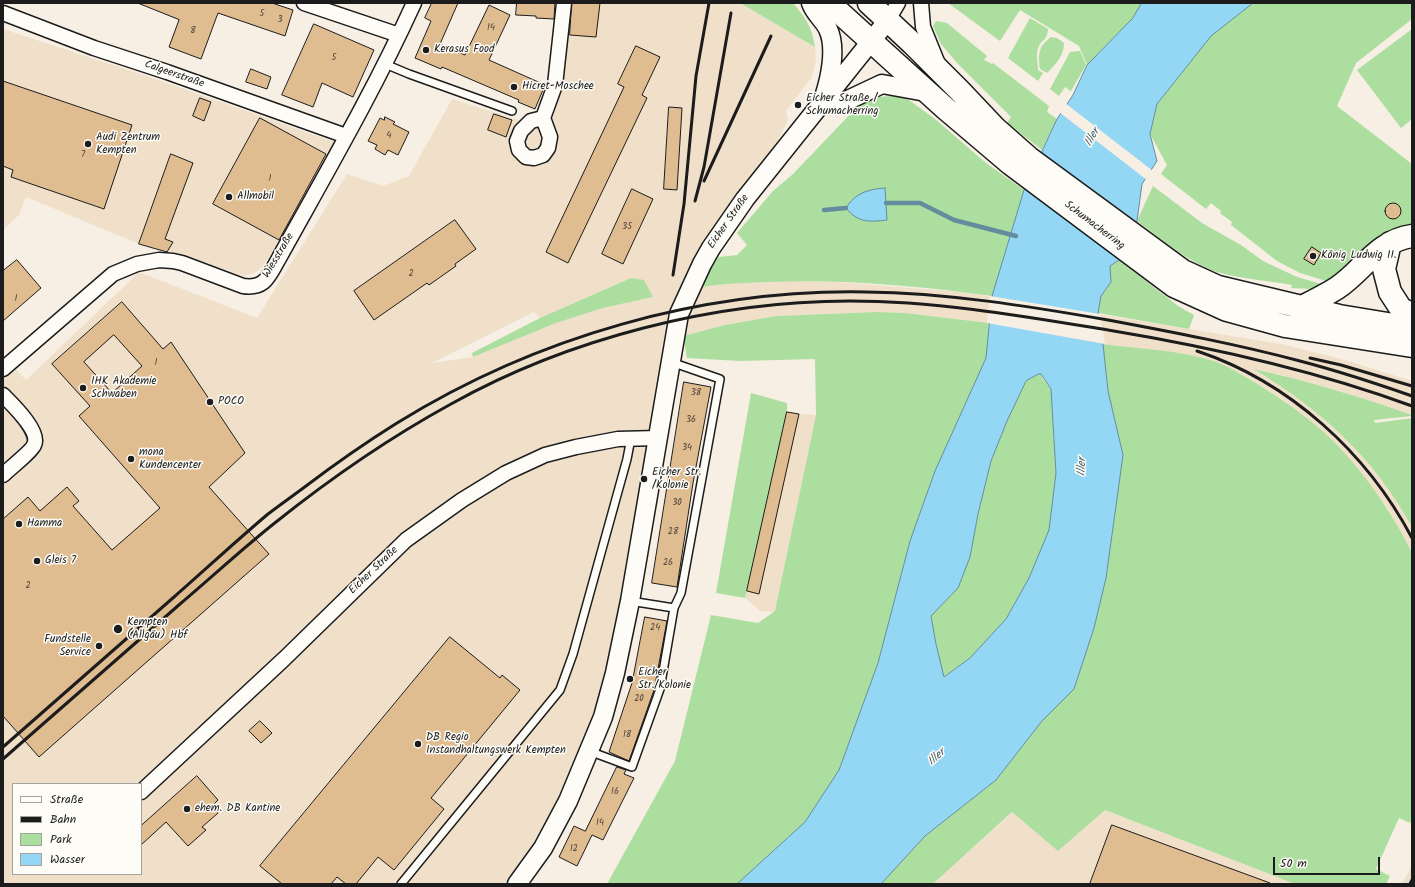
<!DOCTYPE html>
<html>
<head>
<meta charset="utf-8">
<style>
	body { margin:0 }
	#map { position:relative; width:1415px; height:887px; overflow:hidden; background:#f7efe3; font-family:Kalam,sans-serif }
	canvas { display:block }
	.frame { position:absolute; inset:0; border:4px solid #1c1c1c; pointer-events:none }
	.legend { position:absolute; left:12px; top:783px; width:130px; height:92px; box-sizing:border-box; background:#fdfcf7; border:1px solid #a3a29f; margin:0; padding:5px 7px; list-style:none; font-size:12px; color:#1c1c1c }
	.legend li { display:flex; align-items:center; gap:8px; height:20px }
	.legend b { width:20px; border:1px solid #a3a29f }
	.scale { position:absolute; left:1273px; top:857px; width:107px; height:18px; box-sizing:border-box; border:2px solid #1c1c1c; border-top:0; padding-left:5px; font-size:12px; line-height:14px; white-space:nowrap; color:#1c1c1c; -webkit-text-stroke:3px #fdfcf7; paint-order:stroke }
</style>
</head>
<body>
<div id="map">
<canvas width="1415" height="887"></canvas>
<div class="frame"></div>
<ul class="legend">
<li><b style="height:5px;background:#fdfcf7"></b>Straße</li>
<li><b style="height:5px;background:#1c1c1c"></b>Bahn</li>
<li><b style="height:11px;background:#acde9f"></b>Park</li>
<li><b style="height:11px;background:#93d7f5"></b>Wasser</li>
</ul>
<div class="scale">50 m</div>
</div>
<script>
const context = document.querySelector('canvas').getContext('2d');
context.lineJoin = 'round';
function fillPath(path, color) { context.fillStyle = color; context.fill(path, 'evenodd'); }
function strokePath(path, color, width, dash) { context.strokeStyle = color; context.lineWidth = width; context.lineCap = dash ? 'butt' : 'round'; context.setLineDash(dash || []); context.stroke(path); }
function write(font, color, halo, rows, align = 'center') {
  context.font = font + ' Kalam,sans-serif'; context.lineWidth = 3; context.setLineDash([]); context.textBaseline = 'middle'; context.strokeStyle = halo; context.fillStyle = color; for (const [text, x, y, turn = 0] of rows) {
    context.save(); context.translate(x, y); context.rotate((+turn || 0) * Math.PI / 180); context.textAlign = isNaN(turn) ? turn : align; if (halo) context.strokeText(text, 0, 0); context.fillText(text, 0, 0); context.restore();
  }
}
const built = new Path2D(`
	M569,3h171l75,44 1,13 -4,17 -26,34 2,9 -11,22 -39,51 -56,97 40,-6 66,-3 50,1 124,10 319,52 64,16 67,21v34l-79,-26 -55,-15 -24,-4 37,22 18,14 37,33 18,20 16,19 19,25 13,24v26l-24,-44 -33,-43 -36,-38 -35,-27 -36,-23 -33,-17 -31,-7 -81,-10 -114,-21 -84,-10 -28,-1 -101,4 -51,9 -42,11 -45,170 -28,153 -17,57 -35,81 -27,50 -27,37h-501v-529l23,25 113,-108 118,46 90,-144 36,12 26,-10 43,-77 89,28 10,-5 5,-15zM631,278l22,19 -50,11 -47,15 -83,34 -41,6 102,-51 6,6zM13,784h128v90h-128z
	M3,29l150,49 181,64 -63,113 -10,13 -7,5 -10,3 -58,-20 -9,-3 -10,-1 -28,-8 -113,-47 -7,18 -16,15z
	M787,412l12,2 17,1 -41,197 -15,-1 -15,-13z
	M1105,810l190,74h-362l80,-72 45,38z
	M1412,865v19h-10z`);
const green = new Path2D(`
	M740,3h53c13,15 19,24 22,44z
	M948,3h194l-10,16 -45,46 -8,-19 -59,-36 -20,31z
	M1253,3h159v16l-56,44 -19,43 75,58v68l-79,51 -33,-10 -23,-12 -46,-36 1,-3 -12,-9 1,-2 -10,-8 -5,6 -45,-35 6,-9 -17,-31 7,-30 54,-68z
	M1030,18l18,11c-1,12 -5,9 -9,17 -4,7 -1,16 -1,24l5,3 -5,8 -30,-23z
	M936,21l11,2 40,33 -3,4 8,4 1,-1 56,43 -2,6 10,7 -15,31 -35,-27 4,-6 -53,-53 -17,-20 -8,-18z
	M1412,29v90l-11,9 -44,-58z
	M1051,37l6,1 7,5c0,13 -8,21 -17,30l-7,-4c-2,-15 -2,-22 11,-32z
	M1080,51l6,14 -15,26 -6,-4 -6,9 -9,-7 20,-37z
	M902,95l33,24 51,44 38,27 -32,106c-74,-10 -149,-17 -223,-14 -23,1 -45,1 -67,5l8,-18 9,-12 18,-2 10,-10 -10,-12 36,-42 20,-17 64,-67 22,-10z
	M1153,186l49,37 39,22 22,16 34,16 28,8 -14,4 -20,-1 1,-3c-23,-4 -46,-6 -68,-11 -32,-8 -61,-34 -87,-53z
	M1119,260l59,46 16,9 -5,14 -91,-16 3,-17 10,-14 -1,-16z
	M631,278l13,2 9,17 -50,11 -47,15 -83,34 -1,-4 68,-35z
	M877,312l28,1 84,10 -3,35 -51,113 -25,70 -32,122 -39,107 -34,52 -68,62h-130l68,-123 36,-146 47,8 17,-12 41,-196 -1,-56 -75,2 -53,-3 -4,-22 42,-11 51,-9z
	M1103,344c37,5 75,6 111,17 13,4 33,17 45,24 21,13 41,27 59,42 37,32 73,82 94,126v265l-2,5 -11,-5 -23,51 14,7 -4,8h-91l-190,-74 -47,41 -46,-39 -79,72h-52l44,-48 71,-56 46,-59 32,-32 20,-61 12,-50 17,-123 -15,-64z
	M1253,369c54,11 107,28 159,46v1l-38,4 1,3 37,-5v109c-38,-69 -91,-118 -159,-158z
	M1039,374h2l2,5 8,10 5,84 -7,57 -20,48 -23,41 -36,39 -27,19 -12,-61 27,-28 12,-31 8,-43 13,-53 16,-40 19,-40z
	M751,393l36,10v9l-42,186 -29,-5z`);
const water = new Path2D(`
	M1142,3h111l-42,33 -54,68 -7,30 7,27 -15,23 -5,37 -18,39 -9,6 1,16 -10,14 -3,17 5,31 5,47 15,64 -17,123 -12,50 -20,61 -32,32 -46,59 -71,56 -44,48h-144l68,-62 34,-52 39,-107 32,-122 25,-70 51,-113 6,-62 32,-106 33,-71 16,-24 14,-30 45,-46zM1039,374h2l10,15 5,84 -7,57 -20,48 -23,41 -36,39 -26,19 -8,-33 -5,-28 27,-28 12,-31 8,-43 13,-53 16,-40 19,-40z
	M885,188l2,32c-18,2 -29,3 -41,-12 9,-15 23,-19 39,-20z`);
const pier = new Path2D(`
	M1065,103l88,68 -6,9 -88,-68z
	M990,296l110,18 5,30 -118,-21z`);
const stream = new Path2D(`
	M886,203h34l34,17 62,16
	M824,210l22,-2`);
const building = new Path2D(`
	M138,3h134l21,7 -8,26 -67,-23 -17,46 -32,-12 10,-27z
	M432,3h26l-18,41 25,11 24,-50 21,10 -21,45 56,25 -10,24 -17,-7 1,-2 -77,-33 -1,2 -26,-11 16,-37 -6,-3z
	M517,3h38l-1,16 -18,-1v-2l-20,-1z
	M572,3h28l-4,34 -26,-2z
	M314,24l60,26 -21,47 -31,-14 -9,24 -31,-12z
	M636,46l24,11 -18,38 5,3 -79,165 -22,-11 78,-165 -6,-3z
	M251,69l20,8 -4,12 -21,-7z
	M3,81l129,44 -28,84 -93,-32 2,-7 -10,-4z
	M200,98l11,4 -7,19 -11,-5z
	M669,107l13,1 -5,82 -13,-1z
	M494,114l18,6 -6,17 -18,-7z
	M385,117l10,5 -2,2 16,8 -11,23 -10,-5 -3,5 -10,-6 2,-4 -9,-4 12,-23 4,2z
	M260,118l66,36 -47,86 -66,-36z
	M171,154l22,9 -28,76 8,3 -6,10 -28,-8z
	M632,189l21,10 -30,65 -21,-10z
	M1385 211a8 8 0 1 1 16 0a8 8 0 1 1-16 0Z
	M455,220l21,29 -21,15 1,2 -27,19 -2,-2 -53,37 -20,-29z
	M1312,247l9,6 -7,12 -10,-6z
	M17,260l24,28 -38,33v-50z
	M122,302l41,47 8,-7 74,111 -36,34 60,67 -230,203 -36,-41v-197l25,-22 12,14 27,-24 12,14 -6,5 39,44 48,-42 -81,-92 11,-10 -38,-42zM114,335l28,31 -30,27 -28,-31z
	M684,382l27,5 -18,96 -16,104 -25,-4z
	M787,412l12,2 -40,180 -12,-3z
	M645,617l22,4 -13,69 -25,71 -20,-9 23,-69z
	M450,637l50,41 2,-3 18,15 -89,108 13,11 -50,61 -16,-13 -22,27h-10l-9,-7 -6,7h-49l-22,-18z
	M260,721l12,12 -11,10 -12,-12z
	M617,767l9,3 -2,4 10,4 -31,62 -11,-5 -15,31 -18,-9 15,-31 11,5z
	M197,776l21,24 -6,6 6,7 -16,14 4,3 -18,16 -22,-24 -25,23v-19z
	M1112,825l158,58v1h-180z`);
const service = new Path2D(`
	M385,64l24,10 103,37
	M671,362l49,17 -39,214 -7,15
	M589,751l43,16 28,-78 14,-81 -44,-7
	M401,884l159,-194 13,-36 54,-195 4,-21`);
const minor = new Path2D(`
	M304,3l95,32
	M921,3l2,24 15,37
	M3,13l91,35 73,24 179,64
	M888,20l10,-17
	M543,118l-12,3 -10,10 -4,10 2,9 7,7 8,1 9,-3 5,-7 2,-11 -7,-19 12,-33 9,-82
	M3,369l110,-95 24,-10 22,-4 14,1 9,2 61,23c22,3 25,-9 35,-26 47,-85 96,-169 136,-257
	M3,395c9,9 38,37 31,50 -2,6 -25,24 -31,30
	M141,792l143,-133 122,-119 56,-40 44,-27 39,-18 31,-8 42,-8 40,-1`);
const tertiary = new Path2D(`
	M811,3c3,10 13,17 17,26 9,19 2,50 -4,68
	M821,105l25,-4 36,-17 44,8
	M517,884l26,-36 25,-47 35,-84 12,-44 15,-72 49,-287 23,-50 9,-16 34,-49 143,-179`);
const primary = new Path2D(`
	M829,3l116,105 66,56 163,122 53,24 58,16 127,20
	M869,3l43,40 48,48 35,37 34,30 154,113 35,16 121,29 73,12
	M1390,243l-6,26 6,23 11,17 11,5
	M1302,307c12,-6 24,-12 35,-19 26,-17 40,-47 75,-52`);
const rail = new Path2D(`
	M704,181l67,-145
	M695,201l9,-34 27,-154
	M673,275l11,-71 12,-128 13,-73
	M1197,351c93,31 170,102 215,187
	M1310,358l31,7 71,21
	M3,747c57,-50 114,-100 171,-150 32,-28 62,-56 94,-83 13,-10 26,-19 38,-28 29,-22 59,-43 91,-63 139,-86 305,-134 469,-131 81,1 162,14 242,28 64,12 128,24 192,41 38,10 75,22 112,35
	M3,759c59,-51 118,-103 177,-155 32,-27 63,-56 96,-82 55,-44 113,-84 175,-118 118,-66 265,-103 399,-103 87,0 173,15 258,29 103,17 206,40 304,76
	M1410,884l2,-4`);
const markers = [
	[426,50,4,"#1c1c1c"],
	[514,87,4,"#1c1c1c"],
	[798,105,4,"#1c1c1c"],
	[88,144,4,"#1c1c1c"],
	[229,197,4,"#1c1c1c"],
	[1313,256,4,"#1c1c1c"],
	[83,388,4,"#1c1c1c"],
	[210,402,4,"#1c1c1c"],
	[131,459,4,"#1c1c1c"],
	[644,479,4,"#1c1c1c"],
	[19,524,4,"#1c1c1c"],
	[37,561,4,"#1c1c1c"],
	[118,629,5,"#1c1c1c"],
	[99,646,4,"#1c1c1c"],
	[630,679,4,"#1c1c1c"],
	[418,744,4,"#1c1c1c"],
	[187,809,4,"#1c1c1c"]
];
const numberNames = [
	["5",262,14],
	["3",280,20],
	["14",491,28],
	["8",193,31],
	["5",334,58],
	["4",389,136],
	["7",83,155],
	["1",270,179],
	["35",627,227],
	["2",411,274],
	["1",16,299],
	["1",156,363],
	["38",696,393],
	["36",691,420],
	["34",687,448],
	["30",677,503],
	["28",673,532],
	["26",668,563],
	["2",28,586],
	["24",655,628],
	["20",639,699],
	["18",627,735],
	["16",615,792],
	["14",600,823],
	["12",574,849]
];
const poiNames = [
	["Kerasus Food",434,50],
	["Hicret-Moschee",522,87],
	["Eicher Straße /",806,99],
	["Schumacherring",806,112],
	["Audi Zentrum",96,138],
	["Kempten",96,151],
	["Allmobil",237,197],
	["König Ludwig II.",1321,256],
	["IHK Akademie",91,382],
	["Schwaben",91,395],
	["POCO",218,402],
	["mona",139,453],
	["Kundencenter",139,466],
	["Eicher Str.",652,473],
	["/Kolonie",652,486],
	["Hamma",27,524],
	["Gleis 7",45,561],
	["Kempten",127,623],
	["(Allgäu) Hbf",127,636],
	["Fundstelle",91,640,"right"],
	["Service",91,653,"right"],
	["Eicher",638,673],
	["Str./Kolonie",638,686],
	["DB Regio",426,738],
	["Instandhaltungswerk Kempten",426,751],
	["ehem. DB Kantine",195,809]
];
const streetNames = [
	["Calgeerstraße",174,75,19],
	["Eicher Straße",729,222,-55],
	["Schumacherring",1094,226,37],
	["Wiesstraße",279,256,-59],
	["Eicher Straße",374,571,-44]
];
const waterNames = [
	["Iller",1093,138,-61],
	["Iller",1083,467,-89],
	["Iller",937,758,-43]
];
fillPath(built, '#f0e0ca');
fillPath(green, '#acde9f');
fillPath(water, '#93d7f5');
strokePath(water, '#638c9e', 1);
fillPath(pier, '#f7efe3');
strokePath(stream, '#638c9e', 4.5);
fillPath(building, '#e0bc91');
strokePath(building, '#1c1c1c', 1);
strokePath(service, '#1c1c1c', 10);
strokePath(minor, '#1c1c1c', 17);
strokePath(tertiary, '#1c1c1c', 21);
strokePath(primary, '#1c1c1c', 25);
strokePath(service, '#fdfcf7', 7);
strokePath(minor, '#fdfcf7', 14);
strokePath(tertiary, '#fdfcf7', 18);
strokePath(primary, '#fdfcf7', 22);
strokePath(rail, '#1c1c1c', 3);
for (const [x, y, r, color] of markers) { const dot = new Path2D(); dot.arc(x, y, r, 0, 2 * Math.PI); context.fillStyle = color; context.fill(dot); strokePath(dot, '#fdfcf7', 1.5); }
write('9px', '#4d4439', null, numberNames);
write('11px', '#1c1c1c', '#fdfcf7', poiNames, 'left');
write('11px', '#1c1c1c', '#fdfcf7', streetNames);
write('italic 12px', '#465d68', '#fdfcf7', waterNames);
</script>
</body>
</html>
